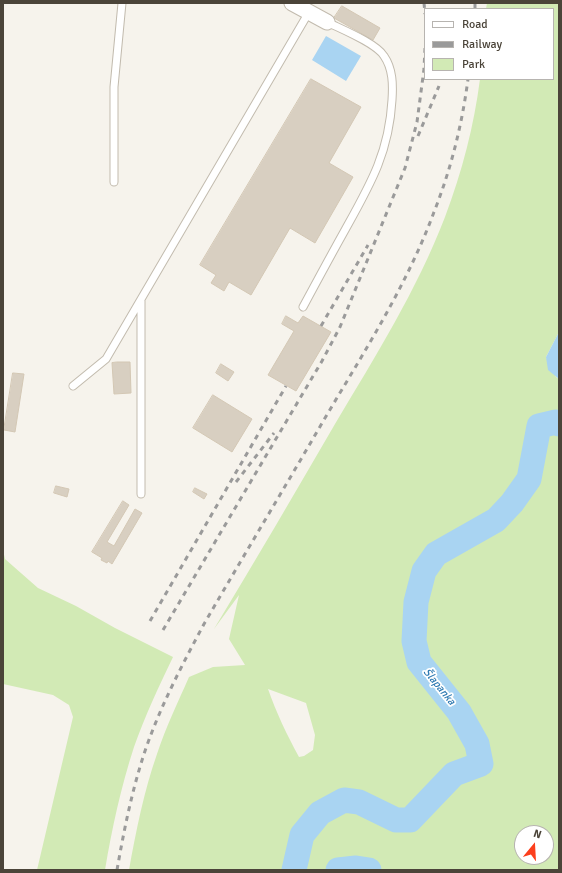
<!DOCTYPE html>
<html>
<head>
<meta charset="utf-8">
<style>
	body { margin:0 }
	#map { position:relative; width:562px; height:873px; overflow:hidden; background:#f6f3ec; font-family:Signika,sans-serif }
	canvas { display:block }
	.frame { position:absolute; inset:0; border:4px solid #4b4439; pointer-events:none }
	.legend { position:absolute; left:424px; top:8px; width:130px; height:72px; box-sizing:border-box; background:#fff; border:1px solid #b7b4b0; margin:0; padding:5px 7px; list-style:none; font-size:12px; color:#4b4439 }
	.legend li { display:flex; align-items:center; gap:8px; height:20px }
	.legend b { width:20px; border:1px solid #b7b4b0 }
	.north { position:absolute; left:514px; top:825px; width:40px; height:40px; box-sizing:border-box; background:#fff; border:1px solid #b7b4b0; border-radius:50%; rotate:18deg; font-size:11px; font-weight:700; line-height:16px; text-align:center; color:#4b4439 }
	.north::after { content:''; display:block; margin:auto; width:14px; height:18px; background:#fc3f1d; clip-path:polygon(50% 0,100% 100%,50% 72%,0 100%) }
</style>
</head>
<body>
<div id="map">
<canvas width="562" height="873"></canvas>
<div class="frame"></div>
<ul class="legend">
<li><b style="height:5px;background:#fff"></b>Road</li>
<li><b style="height:5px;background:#9a9a9a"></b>Railway</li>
<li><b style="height:11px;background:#d2eab5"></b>Park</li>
</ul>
<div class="north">N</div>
</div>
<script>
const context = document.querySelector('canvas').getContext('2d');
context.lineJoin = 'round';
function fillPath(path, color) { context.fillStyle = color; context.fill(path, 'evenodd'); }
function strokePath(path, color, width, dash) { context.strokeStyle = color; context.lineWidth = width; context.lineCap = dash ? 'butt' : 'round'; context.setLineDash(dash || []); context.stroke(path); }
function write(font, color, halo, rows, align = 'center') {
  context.font = font + ' Signika,sans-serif'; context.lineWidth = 3.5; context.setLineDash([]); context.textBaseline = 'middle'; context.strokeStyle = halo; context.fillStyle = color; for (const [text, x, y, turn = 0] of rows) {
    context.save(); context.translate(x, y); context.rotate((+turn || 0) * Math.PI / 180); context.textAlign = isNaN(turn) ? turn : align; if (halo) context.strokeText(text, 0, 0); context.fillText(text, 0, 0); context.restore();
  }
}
const green = new Path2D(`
	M487,3h72v329l-13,25 10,20 3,2v491h-430c7,-39 15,-79 28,-116 9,-27 21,-52 32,-77l24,-10 32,-2 -16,-26 10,-44 -25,34c41,-68 81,-136 121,-205 40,-67 82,-134 110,-207 17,-45 29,-91 35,-138h73v-70h-67zM268,689l38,14 9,32 -2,15 -9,6 -5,1c-12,-22 -23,-45 -31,-68zM522,833h24v24h-24z
	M3,550l2,9 33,29 38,18 39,22 58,29c-14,29 -28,59 -39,90 -13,40 -22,81 -29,123h-68l36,-153 -4,-12 -16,-10 -50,-11z`);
const water = new Path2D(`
	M326,36l35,20 -15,25 -34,-21z
	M559,332v47l-11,-9 -2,-13z`);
const river = new Path2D(`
	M294,870l8,-35 18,-22 24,-13 15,2 37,18h14l44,-46 27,-10 -4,-20 -18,-32 -40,-50 -5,-21 2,-39 8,-31 12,-17 60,-34 16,-17 17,-24 10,-53 17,-4 3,2
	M338,870l18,-2 13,2`);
const building = new Path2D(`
	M342,6l38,22 -7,12 -39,-22z
	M311,79l50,28 -32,56 24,14 -38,66 -25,-15 -39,67 -22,-13 -5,9 -13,-8 5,-8 -16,-10z
	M286,316l12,7 5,-7 28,16 -35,59 -28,-16 26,-44 -12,-7z
	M117,362h13l1,31 -17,1 -2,-31z
	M221,364l13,8 -6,9 -12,-8z
	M13,373l11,1 -9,58 -11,-2z
	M213,395l39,24 -20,33 -39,-24z
	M56,486l13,3 -2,8 -13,-4z
	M195,488l12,6 -3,5 -11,-7z
	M123,501l6,4 -22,37 7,4 21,-37 7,4 -30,51 -4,-3 -1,2 -6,-3 1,-2 -10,-6z`);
const service = new Path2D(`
	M114,182v-95l8,-84
	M303,307c14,-26 28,-52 42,-77 25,-45 44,-77 47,-130 1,-15 1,-31 -8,-44 -8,-13 -43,-27 -57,-34
	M73,386l33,-27 203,-347
	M141,494v-193`);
const minor = new Path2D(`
	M292,3l35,19`);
const rail = new Path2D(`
	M424,3l1,11
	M475,9v-6
	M418,136l21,-50
	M321,326l47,-81
	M236,482l38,-49
	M150,621l136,-235
	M163,630l159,-269 18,-34 65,-159 12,-46 7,-53 1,-21
	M117,870c7,-40 15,-80 28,-119 15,-44 37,-86 59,-127 40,-69 81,-137 121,-206 39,-66 82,-133 109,-206 17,-43 28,-87 34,-133`);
const waterNames = [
	["Šlapanka",439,687,51]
];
fillPath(green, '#d2eab5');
fillPath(water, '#a9d4f2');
strokePath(river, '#a9d4f2', 25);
fillPath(building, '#d8cfc1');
strokePath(building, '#d3c7b4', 1);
strokePath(service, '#c2bbae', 9);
strokePath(minor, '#c2bbae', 17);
strokePath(service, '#fff', 7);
strokePath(minor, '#fff', 15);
strokePath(rail, '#9a9a9a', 3, [5, 5]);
write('italic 11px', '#2e7ab2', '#fff', waterNames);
</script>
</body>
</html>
